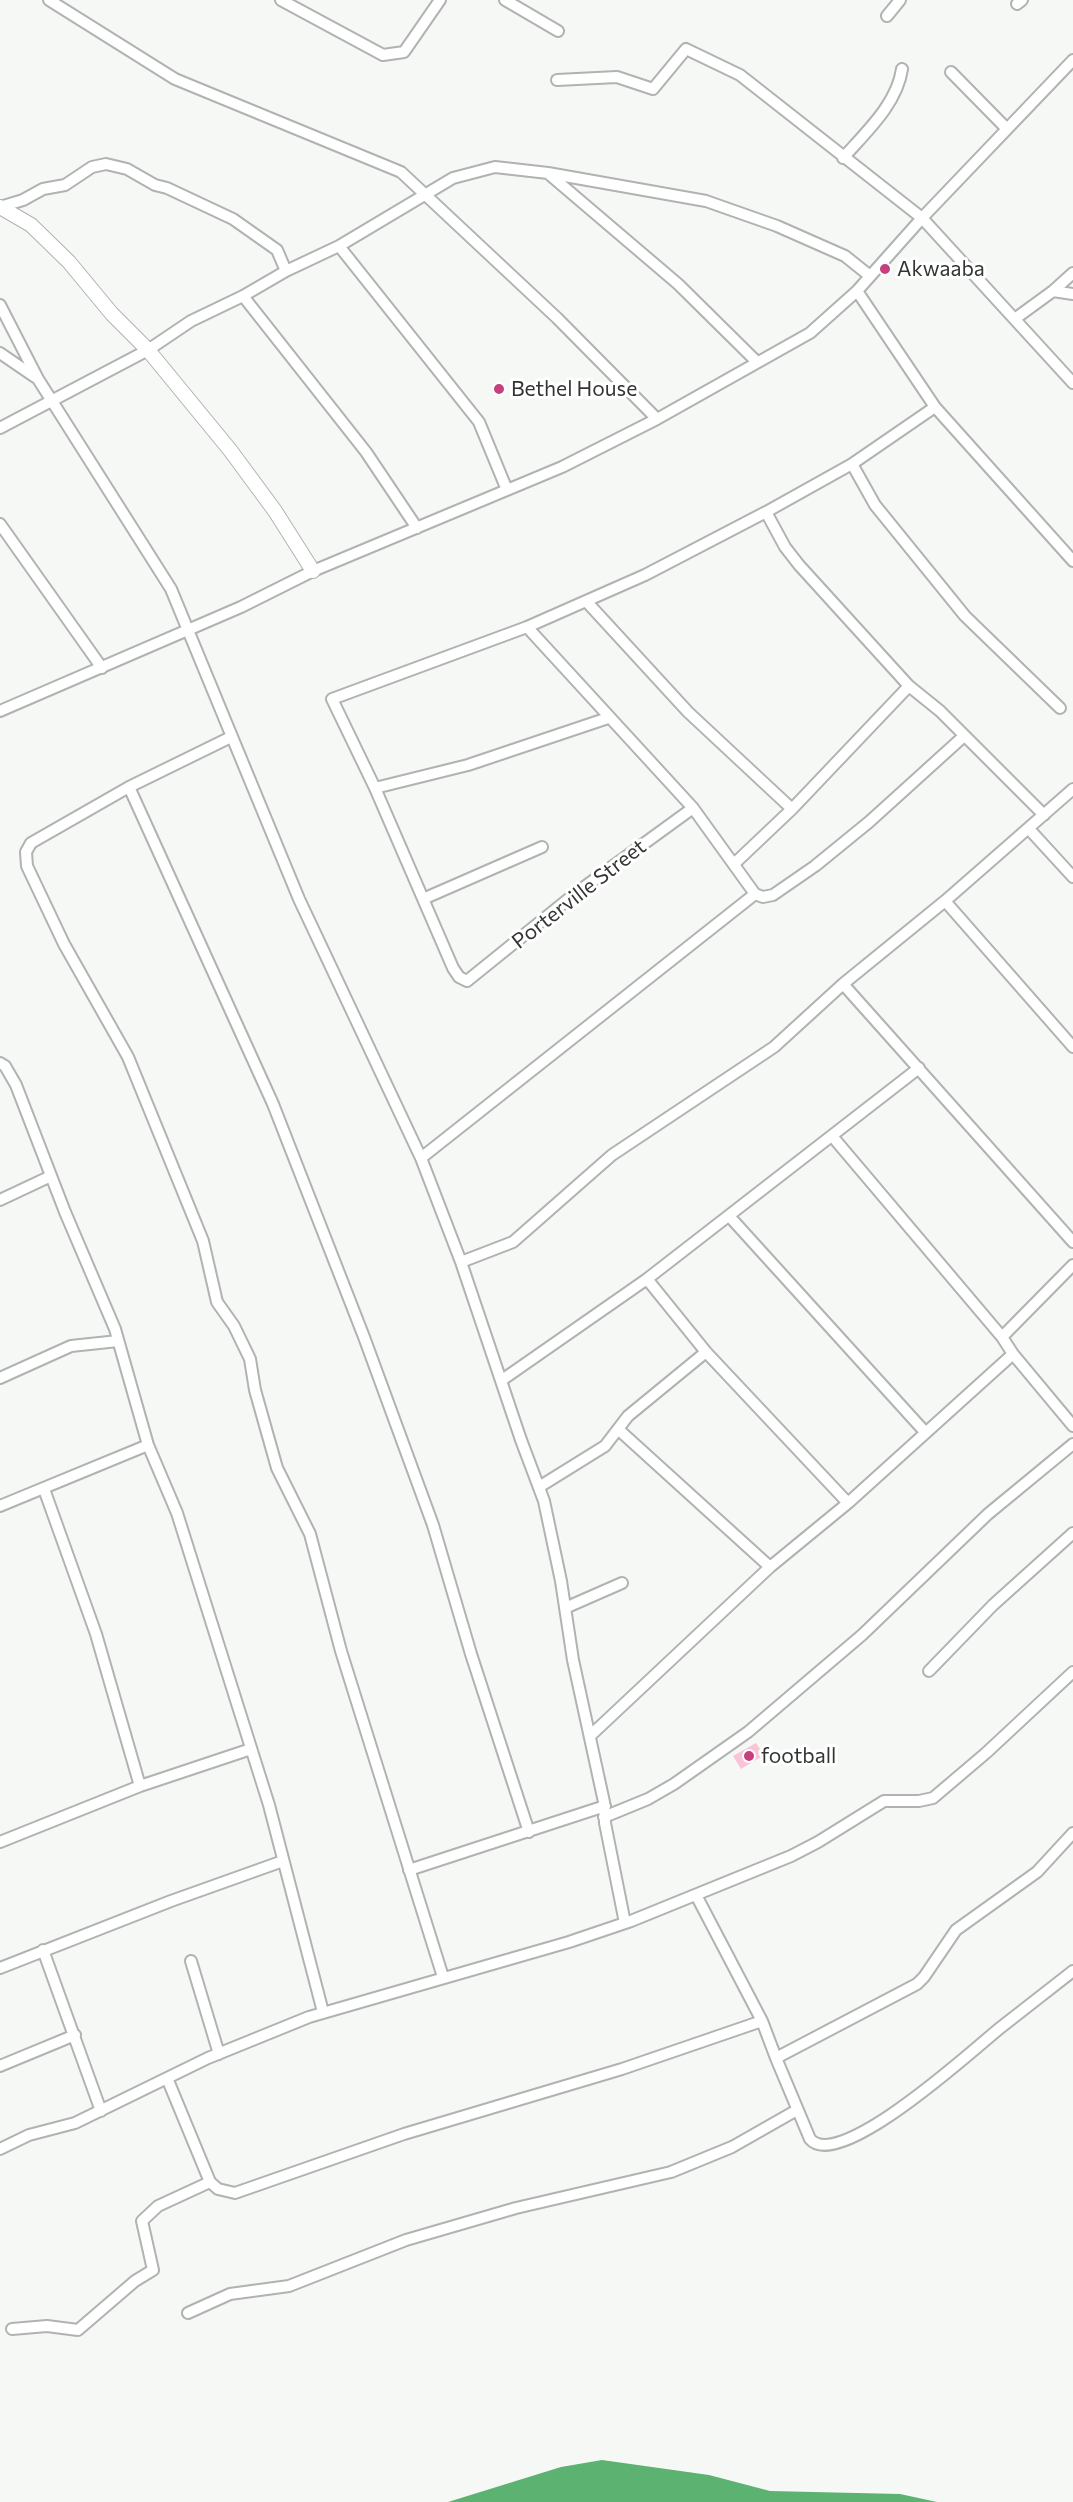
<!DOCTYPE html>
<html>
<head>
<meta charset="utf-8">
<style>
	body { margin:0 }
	canvas { display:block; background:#f5f8f5 }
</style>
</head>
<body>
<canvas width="1073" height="2502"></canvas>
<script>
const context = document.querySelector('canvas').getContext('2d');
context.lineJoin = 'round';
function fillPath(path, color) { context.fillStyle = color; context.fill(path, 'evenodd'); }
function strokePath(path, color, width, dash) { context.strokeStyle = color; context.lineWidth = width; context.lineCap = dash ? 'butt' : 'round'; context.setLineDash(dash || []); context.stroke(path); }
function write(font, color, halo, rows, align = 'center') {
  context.font = font + ' Commissioner,sans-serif'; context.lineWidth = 6; context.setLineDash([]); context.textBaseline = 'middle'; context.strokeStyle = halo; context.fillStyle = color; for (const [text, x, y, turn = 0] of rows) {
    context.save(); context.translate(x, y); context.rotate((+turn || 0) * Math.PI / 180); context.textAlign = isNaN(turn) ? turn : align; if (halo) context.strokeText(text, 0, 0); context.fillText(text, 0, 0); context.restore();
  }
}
const green = new Path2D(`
	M756,1743l8,12 -23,14 -8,-13z`);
const water = new Path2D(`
	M602,2460l107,15 61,16 130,3 37,8h-489l113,-35z`);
const minor = new Path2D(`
	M49,0l126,79 226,93 156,146 100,101
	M281,0l102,55 21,-3 36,-52
	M505,0l53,31
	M1017,4l5,-4
	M887,16l13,-16
	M951,72l55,56
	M557,80l60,-3 36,12 33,-40 54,26 182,143 151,165
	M843,158c23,-26 54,-54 59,-89
	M550,175l128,109 79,78
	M0,207l23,-7 20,-11 22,-4 27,-18 14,-3 21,5 28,16 12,3 66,31 44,31 9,21
	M339,246l140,176 28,68
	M857,291l78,116 138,154
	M1053,291l20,3
	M243,296l123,156 51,76
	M0,305l38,74 133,210 128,310 122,259 40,104 60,178 23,61 17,80 12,79 31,142 1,21 20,100
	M1016,318l37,-27 20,-18
	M0,353l35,24
	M0,428l148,-78 43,-29 52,-25 43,-25 53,-25 114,-68 42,-11 53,6 158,28 71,25 68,30 25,20
	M852,464l23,41 90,111 95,92
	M766,512l19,35 14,18 110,121 31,25 104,104
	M0,524l102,144
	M586,601l102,111 104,97
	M527,627l166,181 62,86 8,3 10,-2 42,-29 54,-44 95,-86
	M0,711l241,-104 72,-36 249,-104 95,-48 153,-86 47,-42 65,-73 151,-158
	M231,737l-102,50 -98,56 -5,9 1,14 37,78 64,113 75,184 14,61 17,24 16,33 5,31 22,78 33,66 31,117 102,326
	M129,787l144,317 91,233 69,188 38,129 58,178
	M375,788l93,-23 140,-47
	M693,808l-117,85 -109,88 -8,-4 -6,-9 -78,-180 -43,-89 195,-72 118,-52 121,-63 86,-48 83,-57
	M1029,829l44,48
	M734,864l58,-55 117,-123
	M423,899l119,-52
	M945,901l128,146
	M843,984l230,258
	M0,1063l5,3 11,19 49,127 50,117 33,116 29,68 92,292 54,207
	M832,1136l170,201 11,17 60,72
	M421,1158l334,-264
	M0,1200l51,-24
	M730,1217l195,215
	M461,1262l52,-20 99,-87 162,-108 69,-63 102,-83 128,-112
	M647,1279l59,73 142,151 165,-149
	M1002,1337l71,-72
	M0,1378l71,-32 47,-5
	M502,1380l145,-101 272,-211
	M619,1430l151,137
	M539,1487l66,-41 23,-30 78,-64
	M44,1489l52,145 44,152
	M0,1506l148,-61
	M565,1608l57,-25
	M929,1671l64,-66 80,-72
	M591,1735l179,-168 78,-64
	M604,1817l44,-18 26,-15 74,-52 114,-97 126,-121 85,-70
	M0,1842l140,-56 111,-37
	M409,1870l196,-64
	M696,1895l66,126 14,37 34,81c29,34 164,-90 190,-111 24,-19 49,-38 73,-57
	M43,1950l58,161
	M191,1961l28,93
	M0,1968l171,-67 112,-40
	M776,2058l141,-74 7,-7 32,-47 81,-58 36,-39
	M0,2066l75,-31
	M167,2078l43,104 8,7 17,4 169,-59 218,-65 140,-48
	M0,2149l29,-14 46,-12 133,-65 101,-41 260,-75 62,-21 160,-65 27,-14 66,-41h35l14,-3 53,-45 87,-81
	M188,2313l42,-19 59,-8 117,-46 110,-32 155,-36 61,-25 65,-37
	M12,2329l35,-3 31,4 57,-49 18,-11 -11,-49 16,-15 52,-24`);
const tertiary = new Path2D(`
	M0,207l31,18 38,37 43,52 36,36 82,100 45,61 38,60`);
const markers = [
	[885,269,6,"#c63f7e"],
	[499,389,6,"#c63f7e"],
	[749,1756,6,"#c63f7e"]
];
const poiNames = [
	["Akwaaba",897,269],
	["Bethel House",511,389],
	["football",761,1756]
];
const streetNames = [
	["Porterville Street",579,894,-38]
];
fillPath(green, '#fac4d7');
fillPath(water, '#5cb270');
strokePath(minor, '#b0b3b1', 14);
strokePath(tertiary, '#b0b3b1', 16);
strokePath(minor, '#fff', 10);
strokePath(tertiary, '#fff', 14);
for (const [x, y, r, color] of markers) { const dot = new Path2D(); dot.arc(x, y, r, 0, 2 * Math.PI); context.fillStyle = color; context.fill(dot); strokePath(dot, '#fff', 2); }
write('21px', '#333534', '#fff', poiNames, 'left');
write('21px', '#333534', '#fff', streetNames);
</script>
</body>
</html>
